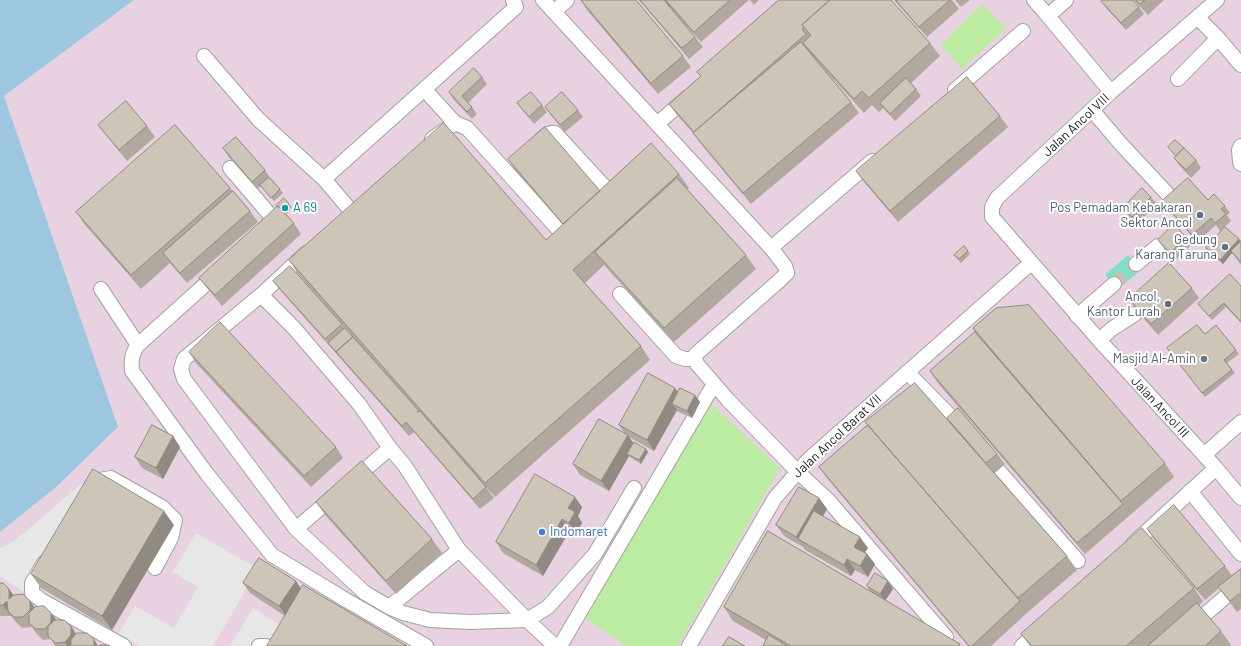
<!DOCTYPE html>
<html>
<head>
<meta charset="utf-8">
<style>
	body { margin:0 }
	canvas { display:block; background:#eeebe0 }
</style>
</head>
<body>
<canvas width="1241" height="646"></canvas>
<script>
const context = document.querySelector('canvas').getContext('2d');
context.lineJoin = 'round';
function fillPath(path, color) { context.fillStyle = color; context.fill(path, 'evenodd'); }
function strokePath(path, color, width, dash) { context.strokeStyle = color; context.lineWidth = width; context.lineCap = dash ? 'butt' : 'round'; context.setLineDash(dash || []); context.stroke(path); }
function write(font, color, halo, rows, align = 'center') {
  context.font = font + ' Barlow,sans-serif'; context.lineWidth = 4; context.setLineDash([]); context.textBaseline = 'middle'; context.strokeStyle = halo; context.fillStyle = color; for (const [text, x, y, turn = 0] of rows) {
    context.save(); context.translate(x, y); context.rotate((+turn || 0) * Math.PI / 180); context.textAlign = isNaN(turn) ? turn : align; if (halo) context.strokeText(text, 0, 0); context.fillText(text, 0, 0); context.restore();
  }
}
const industrial = new Path2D(`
	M134,0h1107v646h-1241v-114l55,-44 63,-61 -114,-331z`);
const grass = new Path2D(`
	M982,4l24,24 -44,41 -21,-24z
	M709,402l71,66 -102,178h-52l-43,-29z`);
const pitch = new Path2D(`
	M1128,255l13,15 -23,19 -13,-14z`);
const parking = new Path2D(`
	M82,483l13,6 -66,106 -29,-18v-29l13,-6z
	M196,533l62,36 -45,77h-74l-21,-12 17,-28 39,22 24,-41 -25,-15z
	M253,608l27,17 -13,21h-37z`);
const water = new Path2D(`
	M0,0h134l-130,96 114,331 -63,61 -55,44z`);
const minorTunnel = new Path2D(`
	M1114,284l22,-20`);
const minor = new Path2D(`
	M543,0l228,248 14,18 2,7 -7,7 -85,75v4l2,5 31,36 69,71 31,29 118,137
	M1034,0l14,16 63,76
	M1217,0l-106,92 -114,106 -5,9v10l107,123 117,128 25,30
	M554,12l13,-12
	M1048,16l18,-16
	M1198,18l20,20 23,27
	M204,56l55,64 65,59 27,32
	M1178,79l40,-41
	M424,89l31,34
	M955,90l68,-59
	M1092,110l28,33 54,58
	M657,124l31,-27
	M432,139l23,-16 12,5 91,101
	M536,145c5,-5 11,-14 19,-12l59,64
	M1241,146l-2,4 1,12 1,2
	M230,168l40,47c0,6 0,12 -5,17
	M324,179l192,-172 -3,-7
	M771,248l101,-87
	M306,253l-45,42 -77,64 -3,10 3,10 112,150 69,64 24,14
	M1136,264l22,-18
	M218,273l-80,72c-6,8 -7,15 -6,26l75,103 65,81 74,45 80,46
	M101,289l37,56
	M620,294l56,62 9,3h10
	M261,295l33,33 65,76 31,44 15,18 54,84 68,70 28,26
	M1077,316l37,-32
	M1099,340l14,-12 22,-14
	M907,372l51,52
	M1204,455l37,-33
	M998,470l80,91
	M354,479l36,-31
	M92,486l8,-6 11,-2 51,29 13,13 -4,18 -16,30
	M1190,491l51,63
	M296,529l38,-33
	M1133,544l83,-76
	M459,550l-70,57 14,6 27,7 41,2 56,-2 21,-13 47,-53 39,-66
	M44,563l-12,20v10l9,7 83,46
	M259,646h7
	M560,646l154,-262
	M689,646l86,-148 33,-38 223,-197
	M1022,646l19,-17
	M1169,646l72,-63`);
const wall = new Path2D(`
	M581,0l102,56 8,11 -33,27 -71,-84z
	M639,0h110l-48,42 -30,-33 24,28 8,10 -14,12z
	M750,0h9l-5,5z
	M779,0l151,43 10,13 -29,27 5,6 5,7 -26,25 -12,-13 -4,4 -7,-7 -8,8 -50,-55 37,44 8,11 -108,91 -50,-60 -8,-11 -16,-18 -8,-11 32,-27 -4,-5z
	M894,0h58l7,9 -32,28z
	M955,0h15l-9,7z
	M1134,0h30l-16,15z
	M1101,1l38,6 5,7 -18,16 -20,-22z
	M482,77l5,7 -19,19 4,4 5,7 -5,5 -18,-19 -5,-8z
	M517,103l25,2 5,7 -13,12z
	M545,107l33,3 5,7 -18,15 -15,-18z
	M1000,116l8,11 -110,95 -34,-40 -8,-11z
	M98,125l49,1 8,11 -28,24 -21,-26z
	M1168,147l28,13 5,8 -10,10 -12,-13 -5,-7 2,-2z
	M223,148l42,22 5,8 13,15 -9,8 -13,-15 -4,3 -29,-33z
	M508,159l92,32 79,-17 10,14 -2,1 59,66 10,14 -82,73 -70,-77 -19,18 56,63 9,14 -155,137 -10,-11 9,12 -14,11 -66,-77 -5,4 -128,-145 -8,-10 69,43 3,4 13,14 -60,-68 -9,-14 257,-20 17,-15 -48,-55z
	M230,188l20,23 8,11 -71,61 -17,-20 -29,26 -55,-63 -10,-14z
	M1151,197l6,7 -20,20 -9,-9 -5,-7z
	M1208,200l17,6 5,7 -3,2 4,6 -11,10 -4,-6 -19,17 -30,-34 -5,-7z
	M289,204l3,3 -6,7 8,9 7,11 -79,72 -15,-18 -8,-10z
	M1186,237l5,8 -16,15 -12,-13 -5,-7z
	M1241,241v24l-9,-12 -9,11 -14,-12 -3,-4z
	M968,251l2,3 -9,9 -7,-8z
	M1241,286v37l-15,-16 -14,13 -14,-16z
	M1192,288l7,10 -41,37 -22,-25 -7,-11z
	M973,328l192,135 9,14 -89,77 -148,-172 -7,-11 45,-39z
	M1205,334l31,16 3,4 -12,9 8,10 -30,24 -35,-45z
	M189,352l147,95 7,11 -32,29 -115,-124z
	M678,392l17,3 5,7 -8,16 -15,-7v-1l-23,41 -25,-14 4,6 13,6 2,3 -7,12 -11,-7 -1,-1 -20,35 -29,-16 -7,-11 52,-30 -6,-9z
	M947,418l50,36 8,10 -10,9 72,83 10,14 -49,42 -37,34h-23l-141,-168 -8,-11 49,-42 -3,-3 88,5z
	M173,436l7,11 -17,32 -21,-11 -7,-11z
	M819,498l8,11 -4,7 45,32 -3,4 2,2 8,10 -7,13 -13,-7 -4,6 -46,-26 -2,-3 -19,-11 -8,-11z
	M316,502l116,37 10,14 -46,41 -70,-78z
	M582,507l-4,9 4,7 -6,10 -6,-3 -27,46 -40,-23 -7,-11z
	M174,525l-62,105 -71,-42 -10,-14z
	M1147,529l78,37 7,10 9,-7v40l-4,3 -18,-24 -14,12 -51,-61z
	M888,581l5,8 -8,11 76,46h-198l3,-6 -33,-19 -9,-14 146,-16 -3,-5z
	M0,583l9,6 4,6 17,6 4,6 22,13 15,6 5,8 22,12h-43l-4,-7 -8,1 -7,-7 -4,-6h-1l-9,1 -7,-7 -4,-5h-10l-1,-1z
	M243,583l58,6 -16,27 -35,-23z
	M1194,588l9,13 -4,5 22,25 10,14 -1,1h-200l-9,-12z`);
const shadedWall = new Path2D(`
	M1239,239l2,3 -10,9 1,2 -9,11 -3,-4z
	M675,388l8,11 -11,5 5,6 -23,41 -7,-11z
	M695,395l5,7 -8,16 -5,-7z
	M628,435l7,11 -8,8 2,2 -20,35 -8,-10z
	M173,436l7,11 -17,32 -7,-11z
	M646,449l2,3 -7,12 -2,-4z
	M575,497l7,10 -4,9 4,7 -6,10 -7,-10 -1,-15z
	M819,498l8,11 -21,35 -8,-4 -2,-3z
	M164,511l10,14 -62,105 -10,-14z
	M562,519l8,11 -27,46 -7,-11z
	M860,537l8,11 -6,9 -8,-10z
	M867,554l8,10 -7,13 -8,-11z
	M847,559l8,11 -4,6 -7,-11z
	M296,581l7,11 -16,25 -8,-11z
	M888,581l5,8 -8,12 -5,-7z
	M9,589l8,11 -8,-1z
	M7,601l1,10 3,5 -8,-11z
	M30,601l7,10v10l-7,-11z
	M51,613l8,10v10l-8,-11z
	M71,626l7,11v9h-11l-2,-4z
	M94,639l4,7h-4z`);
const building = new Path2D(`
	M581,0h55l47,56 -32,27z
	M640,0h24l31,37 -13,11z
	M666,0h64l-36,32z
	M779,0h51l-28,25 2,2 -2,2 4,5 -112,98 -25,-28 32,-28 -4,-4z
	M830,0h61l39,43 -61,55 -7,-7 -8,8 -51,-56 8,-8 -9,-10z
	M896,0h54l-31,27z
	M1102,0h31l6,7 -18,16 -20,-22z
	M1136,0h9l-5,4z
	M801,42l50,60 -108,91 -50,-60z
	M474,68l8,9 -20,19 10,11 -5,5 -18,-20z
	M967,77l33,39 -110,95 -34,-40z
	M906,78l10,11 -26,25 -10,-11z
	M531,92l11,13 -13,12 -12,-14z
	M562,92l16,18 -18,15 -15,-18z
	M126,101l21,25 -28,24 -21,-25z
	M444,123l102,117 105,-97 28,31 -106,96 68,76 -156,137 -196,-223z
	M175,125l55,63 -99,87 -55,-63z
	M545,127l55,64 -37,33 -55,-65z
	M236,137l29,33 -13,12 -29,-34z
	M1175,140l9,8 -8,8 -8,-9z
	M1184,148l12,12 -10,10 -12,-12z
	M269,177l11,12 -9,9 -11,-13z
	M677,178l69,77 -82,73 -69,-76z
	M1188,178l20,22 6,-6 11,12 -4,3 5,5 -11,9 -4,-5 -19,17 -30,-34z
	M1142,188l9,9 -19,20 -9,-9z
	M233,191l17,20 -70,62 -17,-20z
	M284,198l5,6 -6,6 -5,-4 -1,1 -1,-1z
	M278,206l16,17 -79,72 -16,-17z
	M1174,224l12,13 -16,16 -12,-13z
	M1225,227l14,12 -19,21 -14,-12z
	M1241,241v21l-10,-11z
	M964,246l4,5 -9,8 -5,-4z
	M1169,263l23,25 -41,36 -22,-25z
	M290,266l52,58 -17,15 -52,-58z
	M1230,274l11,12v36l-17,-19 -15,13 -11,-12z
	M1029,305l136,158 -44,38 -148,-173 23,-20z
	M220,322l116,125 -32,29 -115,-124z
	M1197,325l8,9 11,-9 20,25 -12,10 8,10 -30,23 -35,-45z
	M345,328l8,9 -17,15 3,3 -11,-12z
	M975,332l148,172 -46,39 -147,-172z
	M353,337l66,74 -2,1 3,-1 66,76 -13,12 -67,-77 -4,4 -66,-74z
	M648,373l27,15 -28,52 -28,-15z
	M915,383l152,173 -49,42 -153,-176z
	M680,388l15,7 -8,16 -15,-7z
	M958,408l39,46 -11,9 -39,-45z
	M599,419l29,16 -27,46 -28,-17z
	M152,425l21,11 -17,32 -21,-11z
	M868,425l152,176 -48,45h-3l-150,-179z
	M634,442l12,7 -7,11 -12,-6z
	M362,461l70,78 -46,42 -70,-79z
	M93,469l71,42 -62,105 -71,-42z
	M535,474l40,23 -7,11 7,4 -6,11 -7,-4 -26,46 -40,-23z
	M799,487l20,11 -23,39 -20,-12z
	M1174,505l51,61 -28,23 -50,-60z
	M814,511l46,26 -6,10 13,7 -7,12 -13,-7 -3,6 -46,-26z
	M1142,528l52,60 -68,58h-94l-11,-12z
	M768,531l192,113 -1,2h-168l-67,-39z
	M259,558l37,23 -17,25 -36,-23z
	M1241,569v27l-2,-2 -9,7 -12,-14z
	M875,573l13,8 -8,13 -13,-8z
	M0,583h3l6,6v10l5,-4 9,-1 7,7v9l-7,7h-9l-6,-6 -1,-10 -4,4h-3z
	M303,585l104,61h-140z
	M1197,603l24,28 -16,15h-57z
	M44,606l7,7v9l-6,7h-9l-7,-6v-10l6,-6z
	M55,620h9l7,6v9l-6,7 -10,1 -7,-7v-9z
	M77,633h10l7,6v7h-23v-6z
	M769,635l18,11h-24z
	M729,637l16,9h-22z
	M100,645h9l1,1h-11z`);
const markers = [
	[285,208,4,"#0f9aa8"],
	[1200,215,4,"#5c6f8a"],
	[1225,247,4,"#5c6f8a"],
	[1168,304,4,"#5c6f8a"],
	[1204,359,4,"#6b7280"],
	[542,532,4,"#3f7fe0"]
];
const streetNames = [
	["Jalan Ancol VIII",1076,125,-43],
	["Jalan Ancol III",1160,407,47],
	["Jalan Ancol Barat VII",837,436,-43]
];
const cultureNames = [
	["A 69",293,208]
];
const serviceNames = [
	["Pos Pemadam Kebakaran",1192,208],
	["Sektor Ancol",1192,223],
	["Gedung",1217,240],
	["Karang Taruna",1217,255],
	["Ancol,",1160,297],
	["Kantor Lurah",1160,312]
];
const worshipNames = [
	["Masjid Al-Amin",1196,359]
];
const shopNames = [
	["Indomaret",550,532]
];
fillPath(industrial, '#e8d1e0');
fillPath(grass, '#bceca1');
fillPath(pitch, '#78e3c8');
fillPath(parking, '#e7e7e7');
fillPath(water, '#9dc7df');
strokePath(minorTunnel, '#c4c1b9', 14, [14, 7]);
strokePath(minor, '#a2a2a2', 16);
strokePath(minor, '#fff', 14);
fillPath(wall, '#b1a99f');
fillPath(shadedWall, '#908a82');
fillPath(building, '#cec5b9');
strokePath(building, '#908a82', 1);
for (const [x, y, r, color] of markers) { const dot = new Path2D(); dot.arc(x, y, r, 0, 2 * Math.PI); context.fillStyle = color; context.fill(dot); strokePath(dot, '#fff', 1.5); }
write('13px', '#1b1b1b', '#fff', streetNames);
write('13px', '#0d838f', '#fff', cultureNames, 'left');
write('13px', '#4e5e75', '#fff', serviceNames, 'right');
write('13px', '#5b616d', '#fff', worshipNames, 'right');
write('13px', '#366cbe', '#fff', shopNames, 'left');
</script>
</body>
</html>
